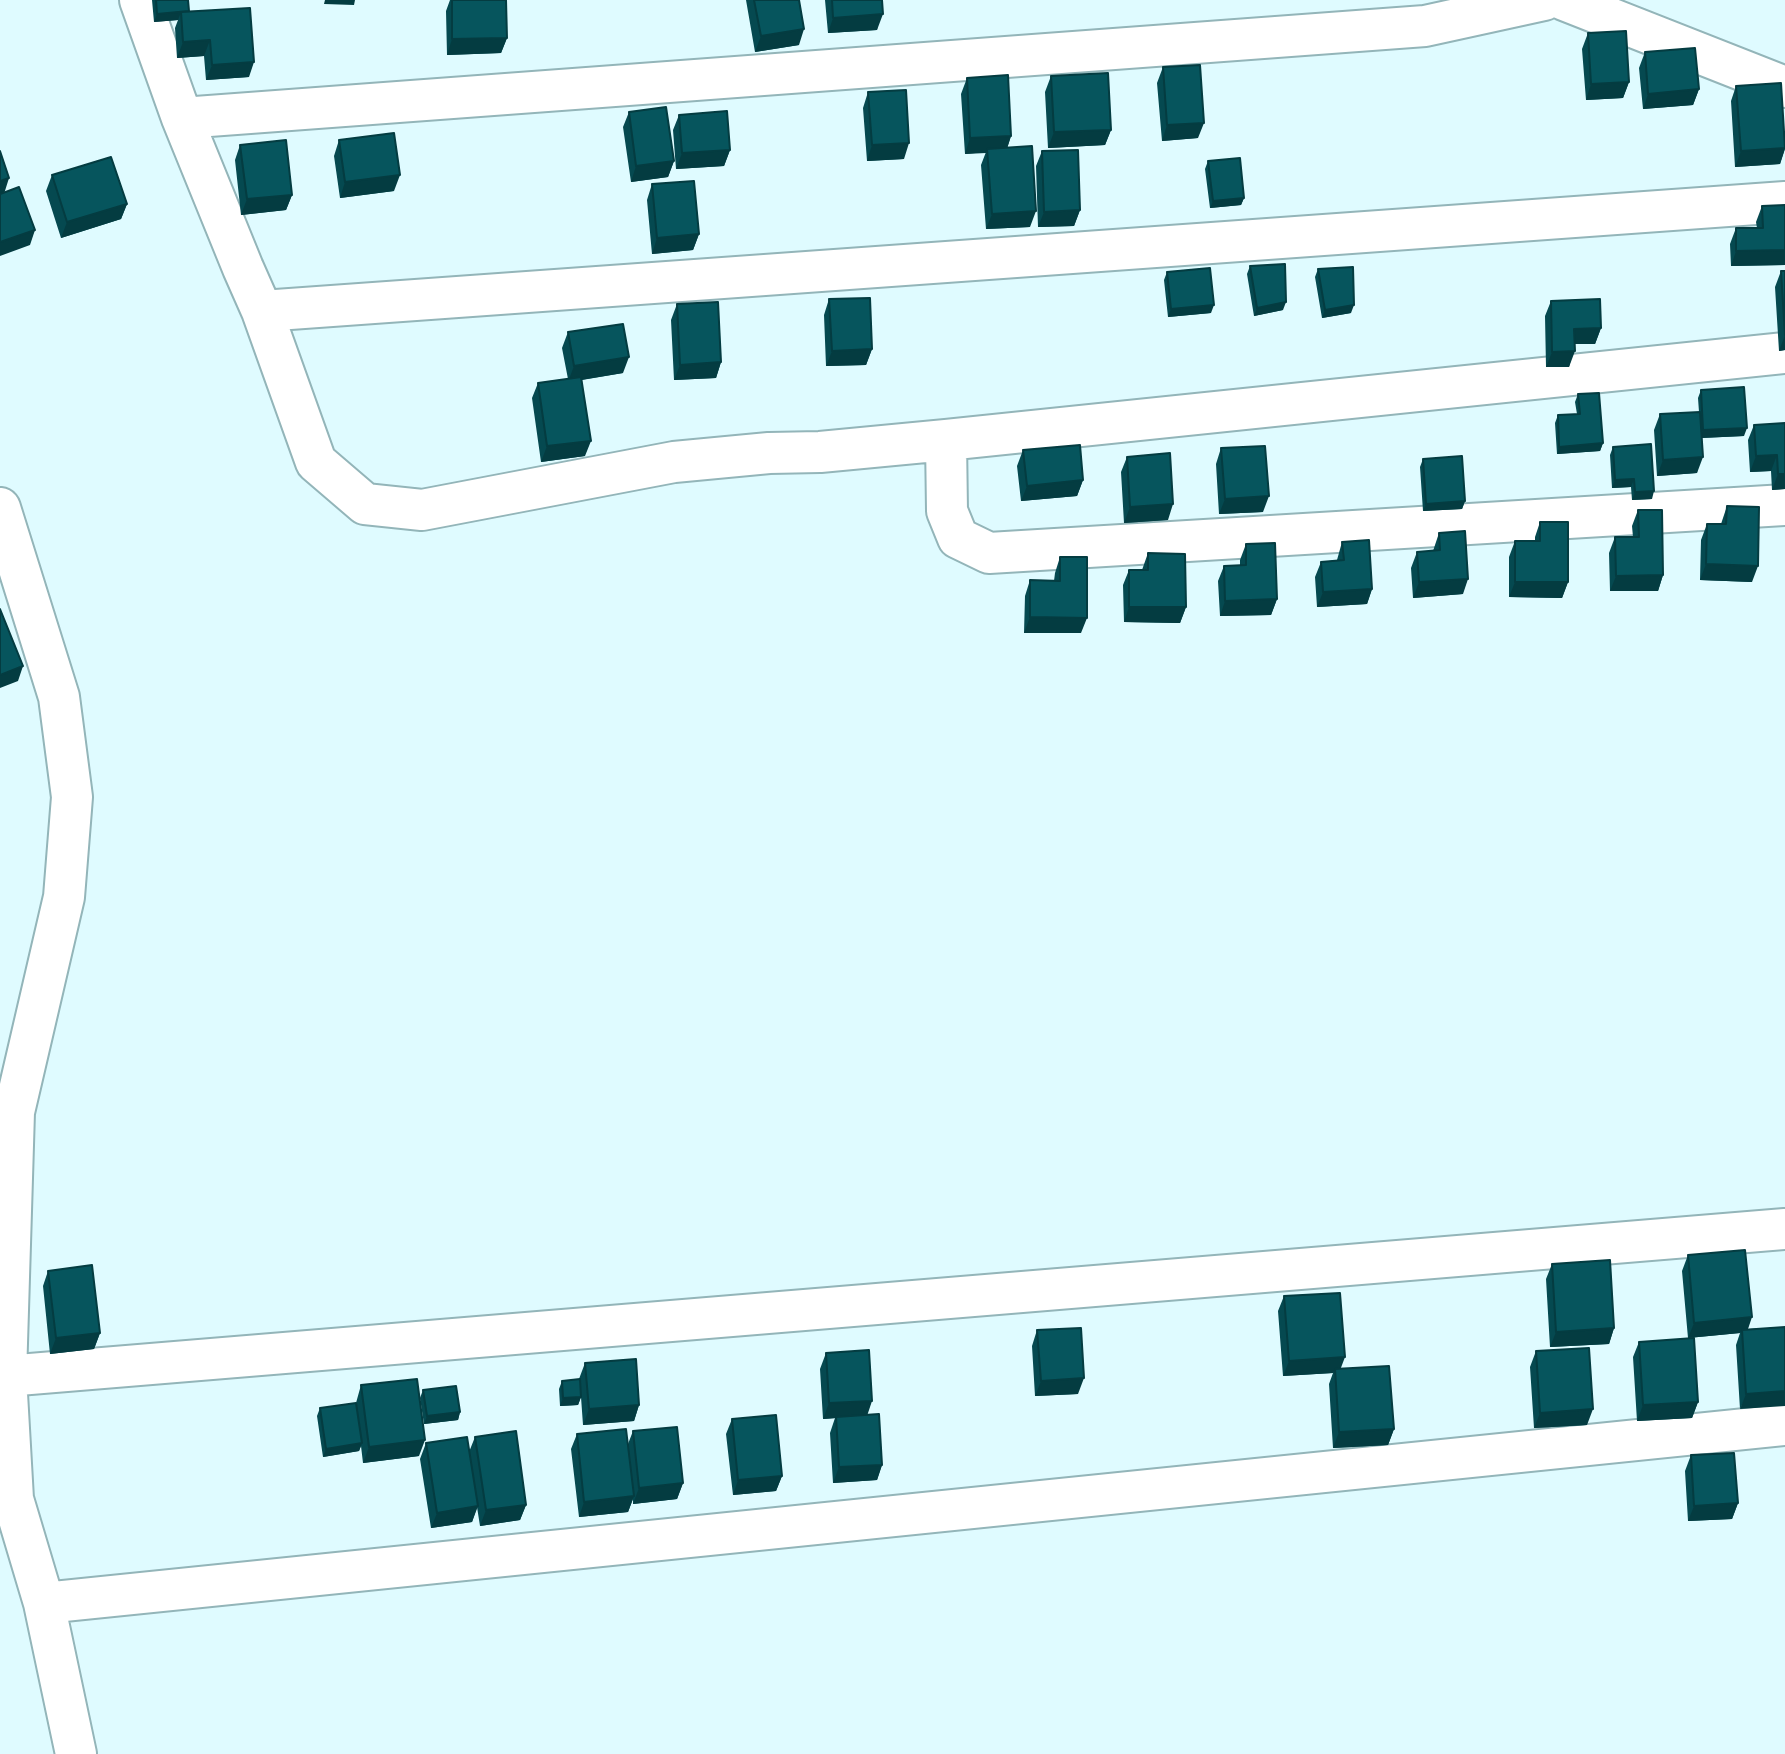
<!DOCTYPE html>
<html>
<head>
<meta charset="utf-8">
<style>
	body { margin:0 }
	canvas { display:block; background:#dffbff }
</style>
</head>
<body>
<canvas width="1785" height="1754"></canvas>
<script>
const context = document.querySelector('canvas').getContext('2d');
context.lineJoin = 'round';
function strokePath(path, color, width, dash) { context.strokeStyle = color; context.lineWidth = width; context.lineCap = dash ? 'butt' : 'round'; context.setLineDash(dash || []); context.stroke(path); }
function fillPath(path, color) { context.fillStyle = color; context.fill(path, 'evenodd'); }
const minor = new Path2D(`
	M140,0l42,118 61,150 19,43 54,151 49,42 57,6 252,-48 95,-9 51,-1 126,-12 839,-87
	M1564,0l221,87
	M182,118l1243,-92 119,-26
	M262,311l1523,-109
	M946,440l1,71 11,27 31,15 796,-48
	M0,508l59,189 13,100 -8,100 -50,215 -8,264 7,123 31,104 32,151
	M6,1376l1779,-147
	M44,1603l1741,-178`);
const wall = new Path2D(`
	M152,0h36l1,12 60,65 -43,3 -2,-24 -27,2 -2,-30 3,-8 -24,2z
	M450,0h56l1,38 -6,15 -54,2 -1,-44z
	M746,0h53v45l-44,7z
	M825,0h57l-5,30 -49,3z
	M1588,33l41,49 -6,16 -37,2 -4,-51z
	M1645,52l54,37 -6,16 -50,4 -4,-41z
	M1163,67l35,71 -36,3 -5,-58z
	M1051,76l60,54 -6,15 -57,3 -3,-56z
	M967,78l44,58 -4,12 23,79 -44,2 -5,-64 5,-13 -21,2 -4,-60z
	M1736,86l49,63 -5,15 -45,3 -4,-66z
	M868,92l36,67 -37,2 -4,-53z
	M629,112l45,49 -6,16 -37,5 -8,-55z
	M679,115l51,35 -6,16 -48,3 -3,-39z
	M339,140l55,51 -54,7 -6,-42z
	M240,145l52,50 -6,15 -45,5 -6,-55z
	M1042,151l38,59 -6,16 -36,1 -2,-61z
	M1208,161l36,37 -3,7 -31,3 -5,-39z
	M52,175l75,29 -6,15 -60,19 -15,-47z
	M652,184l47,50 -6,16 -41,4 -5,-54z
	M1785,205v60l-54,1 -1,-22 6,-16h21l-1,-6 6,-16z
	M1250,266l33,44 -29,6 -7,-42z
	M1318,269l33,44 -29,5 -7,-41z
	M1781,271h4v79l-6,1 -4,-64z
	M1167,272l44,41 -43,4 -4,-37z
	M829,299l43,50 -6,16 -40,1 -2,-51z
	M1551,301l50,27 -6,16h-20l-6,23h-23l-1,-51z
	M677,304l44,58 -5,16 -42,2 -3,-60z
	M568,332l55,41 -41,7 3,76 -44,6 -9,-64 6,-15 30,-4 -6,-31z
	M1701,390l43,46 -42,2 -5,35 -40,3 -3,-46 6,-16 39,-2 -1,-14z
	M1578,394l25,49 -3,8 -43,3 -2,-31 3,-8 19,-1 -2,-12z
	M1785,423v66l-13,1 -1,-19 -21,1 -2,-32 6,-15z
	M1613,447l39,52 -20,1 -1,-13 -19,1 -2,-33z
	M1221,448l42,64 -44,2 -3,-50z
	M1023,450l60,30 -6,16 -56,5 -4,-35z
	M1127,457l41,63 -44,3 -3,-51z
	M1423,459l42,42 -3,8 -39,2 -3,-44z
	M1727,506l25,76 -52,-2 1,-40 6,-16h14z
	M1638,510l25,65 -5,16h-48l-1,-38 6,-16h18l-1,-11z
	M1540,522l28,60 -6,16 -53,-1v-40l6,-16h20v-4z
	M1439,533l24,61 -50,4 -2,-30 6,-16 16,-1z
	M1342,542l30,47 -5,15 -50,3 -2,-30 6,-15 16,-2z
	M1246,544l31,55 -6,16 -51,1 -2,-35 6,-15 16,-1v-5z
	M1148,553l38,54 -6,16 -56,-1 -1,-37 6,-15h13z
	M1060,557l21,76h-57l1,-37 5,-16 24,1 1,-8z
	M1688,1255l60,74 37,-2 -45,82 -4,-64 4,-12 -52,5 -6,-67z
	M1552,1264l62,64 -5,16 -59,3 -4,-68z
	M48,1271l52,62 -6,16 -44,5 -7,-68z
	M1284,1296l57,72 53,61 -6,16 -55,3 -4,-64 4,-11 -50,3 -5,-65z
	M1037,1330l41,64 -43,2 -3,-50z
	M1639,1342l59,60 -6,16 -55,3 -4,-64z
	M1536,1351l51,74 -53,3 -4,-61z
	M826,1353l41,62 15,50 -5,15 -44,3 -3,-50 5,-15 -12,1 -3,-50z
	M585,1363l54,42 -5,16 -51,4 -2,-28 -3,8 -18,1 -1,-17 3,-8 17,-2z
	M361,1385l58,71 -56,7 -2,-17 -2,5 -36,6 -6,-41 3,-8 36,-5z
	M423,1390l37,22 -2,8 -34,4 -4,-26z
	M732,1419l50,57 -6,15 -43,4 -7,-61z
	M633,1431l50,52 -6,16 -44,5v-5l-5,13 -49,5 -8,-68 6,-15 51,10z
	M475,1437l51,68 -6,15 -40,6 -3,-19 -5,15 -41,6 -11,-69 6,-16 43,9z
	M1691,1455l47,48 -6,16 -44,2 -3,-50z`);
const shadedWall = new Path2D(`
	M325,0h30l-1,5 -30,-1z
	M189,11l-8,1 -3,8 -24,2 3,-8z
	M883,14l-6,16 -49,3 5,-15z
	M804,29l-5,16 -44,7 6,-16z
	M507,38l-6,15 -54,2 5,-16z
	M210,40l-6,16 -27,2 6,-16z
	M254,62l-5,15 -43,3 6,-15z
	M1629,82l-6,16 -37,2 5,-16z
	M1699,89l-6,16 -50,4 5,-15z
	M1204,123l-6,15 -36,3 5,-16z
	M1111,130l-6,15 -57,3 6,-16z
	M1011,136l-5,16 -19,-3 -1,4 -21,1 5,-16z
	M909,143l-5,16 -37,2 5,-16z
	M1785,148l-5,16 -45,3 6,-16z
	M730,150l-6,16 -48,3 6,-16z
	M674,161l-6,16 -37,5 5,-16z
	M400,175l-6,16 -54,7 5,-16z
	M9,178l-5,16 -4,1v-14z
	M292,195l-6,15 -45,5 6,-16z
	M1244,198l-3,7 -31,3 3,-7z
	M127,204l-6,15 -60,19 6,-16z
	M1080,210l-6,16 -36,1 6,-15z
	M1036,211l-6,16 -44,2 6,-15z
	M35,230l-5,15 -30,11v-14z
	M699,234l-6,16 -41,4 5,-16z
	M1785,250v15l-54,1 5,-15z
	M1286,302l-3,8 -29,6 3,-8z
	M1214,305l-3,8 -43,4 3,-8z
	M1354,305l-3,8 -29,5 3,-8z
	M1601,328l-6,16h-26l5,-15z
	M1785,335v15l-6,1z
	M872,349l-6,16 -40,1 6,-15z
	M1575,351l-6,16h-23l6,-15z
	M629,357l-6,16 -55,9 6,-16z
	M721,362l-5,16 -42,2 6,-15z
	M1747,428l-3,8 -44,2 3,-8z
	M591,441l-6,15 -44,6 6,-16z
	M1603,443l-3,8 -43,3 2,-7z
	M1777,455l-6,16 -21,1 6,-16z
	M1703,457l-6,16 -40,3 6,-16z
	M1778,474h7v15l-13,1z
	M1634,479l-3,8 -19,1 3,-8z
	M1083,480l-6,16 -56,5 6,-15z
	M1654,491l-2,8 -20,1 3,-8z
	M1269,496l-6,16 -44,2 6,-15z
	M1465,501l-3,8 -39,2 3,-7z
	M1173,504l-5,16 -44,3 6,-16z
	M1706,564l52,2 -6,16 -52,-2z
	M1663,575l-5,16h-48l6,-15z
	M1468,579l-5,15 -50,4 6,-16z
	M1515,582h53l-6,16 -53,-1z
	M1372,589l-5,15 -50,3 6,-15z
	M1277,599l-6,16 -51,1 5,-15z
	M1129,607h57l-6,16 -56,-1z
	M1030,617l57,1 -6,15h-57z
	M23,666l-5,15 -18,7v-13z
	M1752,1317l-5,15 -5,-2 -2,3 -52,5 6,-15z
	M1614,1328l-5,16 -59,3 6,-15z
	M100,1333l-6,16 -44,5 6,-16z
	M1345,1357l-6,16 -4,-4 -2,4 -50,3 6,-15z
	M1084,1378l-6,16 -43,2 6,-15z
	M1785,1391v15l-45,3 6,-15z
	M581,1397l-3,8 -18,1 3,-8z
	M872,1401l-5,15 -44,3 6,-16z
	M1698,1402l-6,16 -55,3 6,-16z
	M639,1405l-5,16 -51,4 6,-16z
	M1593,1409l-6,16 -53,3 6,-15z
	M460,1412l-2,8 -34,4 3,-8z
	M1394,1429l-6,16 -55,3 6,-16z
	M425,1440l-6,16 -56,7 6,-16z
	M362,1443l-3,8 -36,6 3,-8z
	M882,1465l-5,15 -44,3 6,-16z
	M782,1476l-6,15 -43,4 5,-15z
	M683,1483l-6,16 -44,5 6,-16z
	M634,1496l-6,16 -49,5 5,-15z
	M1738,1503l-6,16 -44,2 6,-15z
	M526,1505l-6,15 -40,6 6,-16z
	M478,1506l-6,16 -41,6 6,-15z`);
const building = new Path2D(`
	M156,0h32l1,11 -32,3z
	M452,0h54l1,38 -55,1z
	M754,0h45l5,29 -43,7z
	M832,0h50l1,14 -50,4z
	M250,8l4,54 -42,3 -2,-25 -27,2 -2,-30z
	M1626,31l3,51 -38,2 -3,-51z
	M1695,48l4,41 -51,5 -3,-42z
	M1200,65l4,58 -37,2 -4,-58z
	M1108,73l3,57 -57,2 -3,-56z
	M1008,75l3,61 -41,2 -3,-60z
	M1781,83l4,65 -44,3 -5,-65z
	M906,90l3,53 -37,2 -4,-53z
	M666,107l8,54 -38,5 -7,-54z
	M727,111l3,39 -48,3 -3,-38z
	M394,133l6,42 -55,7 -6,-42z
	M286,140l6,55 -45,4 -7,-54z
	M1032,146l4,65 -44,3 -5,-65z
	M1078,150l2,60 -36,2 -2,-61z
	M0,151l9,27 -9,3z
	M111,157l16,47 -60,18 -15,-47z
	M1240,158l4,40 -31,3 -5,-40z
	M694,181l5,53 -42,4 -5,-54z
	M19,187l16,43 -35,12v-48z
	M1785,205v45l-49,1v-23h27l-1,-22z
	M1285,264l1,38 -29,6 -7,-42z
	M1353,267l1,38 -29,5 -7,-41z
	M1210,268l4,37 -43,4 -4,-37z
	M1781,271h4v64z
	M870,298l2,51 -40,2 -3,-52z
	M1600,299l1,29 -27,1 1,22 -23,1 -1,-51z
	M718,302l3,60 -41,3 -3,-61z
	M623,324l6,33 -55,9 -6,-34z
	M581,377l10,64 -44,5 -9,-63z
	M1744,387l3,41 -44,2 -2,-40z
	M1599,393l4,50 -44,4 -1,-32 22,-1 -2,-20z
	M1700,412l3,45 -40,3 -3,-46z
	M1785,423v51h-7l-1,-19 -21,1 -2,-31z
	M1651,444l3,47 -19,1 -1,-13 -19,1 -2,-33z
	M1080,445l3,35 -56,6 -4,-36z
	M1265,446l4,50 -44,3 -4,-51z
	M1170,453l3,51 -43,3 -3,-50z
	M1462,456l3,45 -39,3 -3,-45z
	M1727,506l32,1 -1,59 -52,-2 1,-40h19z
	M1638,510h24l1,65 -47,1 -1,-39h24z
	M1540,522h28v60h-53v-41h25z
	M1465,531l3,48 -49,3 -2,-30 23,-2 -1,-17z
	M1369,540l3,49 -49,3 -2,-30 23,-2 -2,-18z
	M1275,543l2,56 -52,2 -1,-35 22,-1v-21z
	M1148,553l37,1 1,53h-57v-37h19z
	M1060,557h27v61l-57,-1v-37l30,1z
	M0,609l23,57 -23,9z
	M1745,1250l7,67 -58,6 -6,-68z
	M1610,1260l4,68 -58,4 -4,-68z
	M92,1265l8,68 -44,5 -8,-67z
	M1340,1293l5,64 -56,4 -5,-65z
	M1785,1327v64l-39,3 -4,-64z
	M1081,1328l3,50 -43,3 -4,-51z
	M1694,1338l4,64 -55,3 -4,-63z
	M1589,1348l4,61 -53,4 -4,-62z
	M869,1350l3,51 -43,2 -3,-50z
	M636,1359l3,46 -50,4 -4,-46z
	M1389,1366l5,63 -55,3 -4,-63z
	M417,1379l8,61 -56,7 -8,-62z
	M580,1379l1,18 -18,1 -1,-17z
	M456,1386l4,26 -33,4 -4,-26z
	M356,1403l6,40 -36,6 -6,-41z
	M879,1414l3,51 -43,2 -3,-50z
	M776,1415l6,61 -44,4 -6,-61z
	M677,1427l6,56 -44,5 -6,-57z
	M626,1429l8,67 -50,6 -7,-68z
	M516,1431l10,74 -40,5 -11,-73z
	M467,1437l11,69 -41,7 -11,-70z
	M1734,1453l4,50 -44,3 -3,-51z`);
strokePath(minor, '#93b5b9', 44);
strokePath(minor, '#fff', 40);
fillPath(wall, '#054950');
fillPath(shadedWall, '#043c41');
fillPath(building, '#06555d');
strokePath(building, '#043c41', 2);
</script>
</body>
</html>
